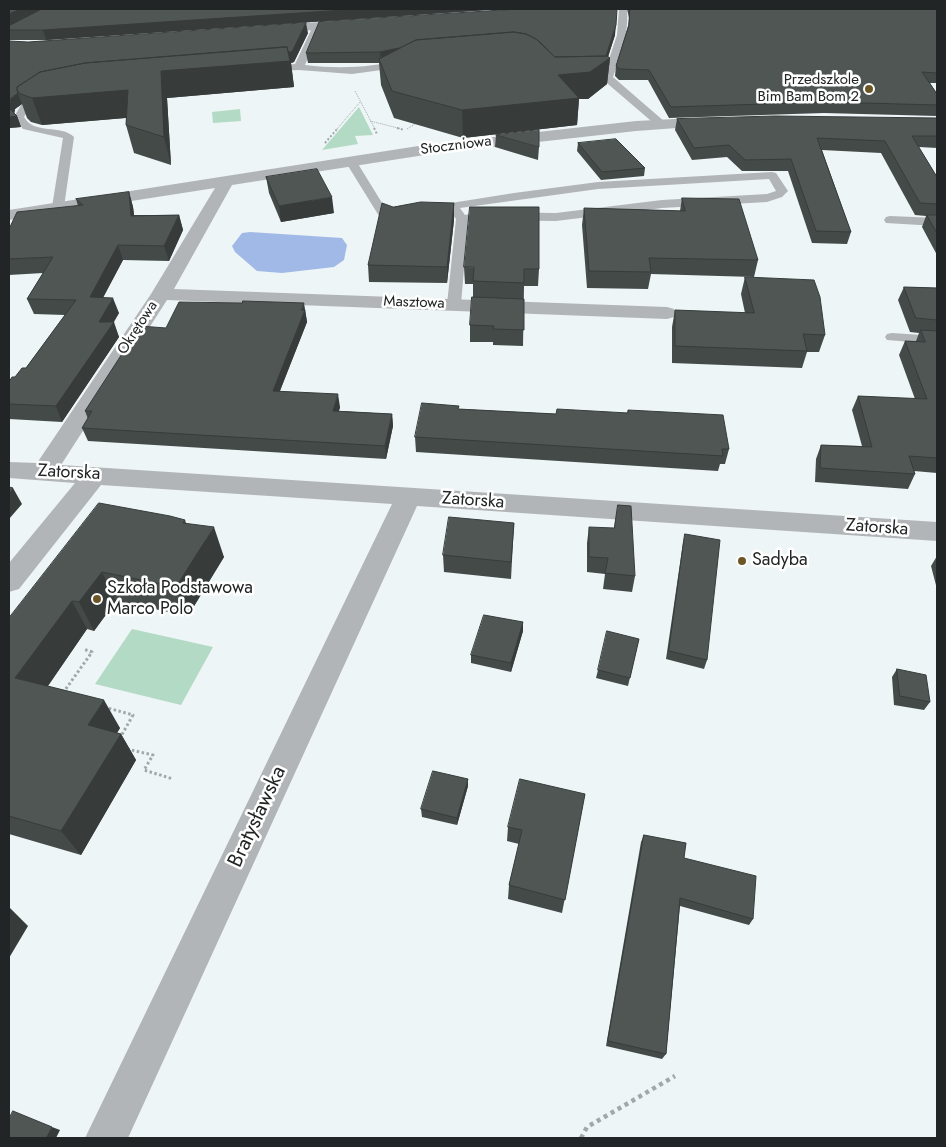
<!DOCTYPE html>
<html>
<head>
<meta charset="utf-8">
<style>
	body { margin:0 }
	#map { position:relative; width:946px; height:1147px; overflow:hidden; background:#edf5f6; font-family:Jost,sans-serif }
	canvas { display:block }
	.frame { position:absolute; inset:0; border:10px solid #222525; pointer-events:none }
</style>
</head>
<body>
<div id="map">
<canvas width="946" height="1147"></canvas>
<div class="frame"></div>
</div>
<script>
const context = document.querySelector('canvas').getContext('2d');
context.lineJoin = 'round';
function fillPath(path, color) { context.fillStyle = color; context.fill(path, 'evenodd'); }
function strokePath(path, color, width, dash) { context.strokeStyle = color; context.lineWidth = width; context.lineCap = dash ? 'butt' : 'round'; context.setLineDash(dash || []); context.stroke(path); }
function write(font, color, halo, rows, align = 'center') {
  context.font = font + ' Jost,sans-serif'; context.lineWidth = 5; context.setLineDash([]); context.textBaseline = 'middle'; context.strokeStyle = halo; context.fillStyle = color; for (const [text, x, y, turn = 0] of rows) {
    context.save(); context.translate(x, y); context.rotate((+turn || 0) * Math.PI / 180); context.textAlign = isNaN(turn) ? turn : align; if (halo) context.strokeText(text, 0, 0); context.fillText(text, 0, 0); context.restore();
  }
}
const green = new Path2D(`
	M359,107l14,28 -18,1 3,8 -36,6z
	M240,109l1,12 -28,2 -1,-11z
	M132,629l81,18 -32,58 -86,-21z`);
const water = new Path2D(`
	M250,232l92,6 5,7 -3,15 -10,7 -52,6 -25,-2 -22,-19 -3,-6 10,-13z`);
const pathFar3 = new Path2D(`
	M355,91l20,38
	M370,121l32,8
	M337,129l23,-27
	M407,129l8,-5`);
const pathFar2 = new Path2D(`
	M374,128l3,6
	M397,128l7,2
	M325,143l13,-15`);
const pathFar1 = new Path2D(`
	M63,693l29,-41 -9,-3
	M104,707l29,8 -13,23
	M127,749l26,6 -9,15 29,9`);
const path = new Path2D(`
	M581,1138l6,-11 88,-51`);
const lane = new Path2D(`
	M619,9h8c2,24 -6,46 -14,68l52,45 1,2 -1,2h-8l-49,-42 -5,-7 14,-42z
	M317,23l4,3 -16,39c34,4 65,3 99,-6l5,3 -20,7 -37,5 -53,-4 -37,2v-4l3,-1 30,-3 18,-38z
	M45,93l5,3 -21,13 -5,8c10,18 37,7 50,20l-10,70 -6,4 -6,-4 11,-69 -40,-9 -9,-12 7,-12z
	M351,158l4,1 32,52 8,2 11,-1 2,3 -2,3 -12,3 -15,-5 -34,-55z
	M772,172l4,1 12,18 -6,6 -15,5 -105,6 -106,13 -78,-1 -10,2 -7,82 -7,4 -7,-4 9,-85 -7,-9 -19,4 -6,-4 2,-3 88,-14 84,-11zM769,179l7,12 -9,3 -105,6 -106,13 -78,-1 -13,3 -5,-7 138,-19z
	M890,216l47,2v8l-51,-3 -2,-3 2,-3z
	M892,333l45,3v8l-50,-4 -2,-3 2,-3z`);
const street = new Path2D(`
	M354,20l6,4 -2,3 -88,6 -6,-4 6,-4z
	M713,117l5,2 3,3 -3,3 -82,6 -205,23 -199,31 -58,104 493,18 7,2 3,4 -3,4 -7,2 -500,-19 -106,165 876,57v19l-520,-35 -289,632h-43l307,-634 -291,-19 -82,104 -10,3v-29l66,-80 -66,-5v-16l28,1 114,-169 64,-106 -206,32v-10l422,-66 205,-23z`);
const wall = new Path2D(`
	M9,9h494l-457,31h-37z
	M627,9h310v74h-7l7,11v22l-113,-3 -155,5 -21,-38h-29l-4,-4 1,-10 12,-40 1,-8z
	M308,33l-14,29 -3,1 3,24 -127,11 4,67 -37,-12 -8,-28v-7l-84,7 -11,-3 -4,-4 -5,-14 -7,5 -1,4 3,3 4,11 -12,1 19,-86z
	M615,35l-7,22 2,1 -3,26 -19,15h-9l-2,26 -114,13 -69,-20 -13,-33 -2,-22h-71l-2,-10z
	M937,118v30l-18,-1 18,30v78l-15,-28 4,-11 -11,-1 -34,-62 -59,-3 29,82 -4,12 -35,-1 -24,-72h-46l-15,-14 -35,3 -17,-30 2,-11z
	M496,135l43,12 -1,13 -43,-13z
	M578,143l67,25 -1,8 -43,4 -24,-29z
	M266,177l68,36 -53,9 -12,-29z
	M129,192l4,15 1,8h45l4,15 -14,31 -46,-1 -20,38 16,15 -6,9 6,15 -57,85 -53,-3v-37l17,-14 39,-53 -31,-1 -7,-15 16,-26 -34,2v-46l69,-23 -2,-7z
	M682,198l76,62 -4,17 -103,-3 -3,15 -61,-1 -5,-63 2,-17 96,3z
	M454,203v17l-7,63 -78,-1 -1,-17 25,-58z
	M464,267l75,2 -1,17h-14l-1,60 -30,-1v-3h-23v-17l3,-28v-13h-8z
	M745,277l80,58 -6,17h-12l-5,16 -130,-5v-36l3,-17 70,3 -4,-19z
	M904,287l33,1v185l-23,-2 1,3 -7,15 -93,-7 1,-23 5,-14 41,1 -10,-36 6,-14 57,3 -16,-44 6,-14h11l3,-8 -9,-1 -12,-32z
	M305,310l2,12 -27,69 60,16 -1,4 53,3 1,12 -7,33 -298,-18 -6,-13 6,-9 -3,-8 81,-83z
	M459,409l97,5 71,-1 1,-3 101,39 -4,15h-5l-2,7 -302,-19 -1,-15z
	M185,520l1,3 38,34 -36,59 -72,-15 -22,30 -7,-2 -39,57 72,42 -3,5 4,1 15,26 -55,95 -72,-21v-216z
	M514,523l-3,56 -67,-7 -1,-17z
	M589,527l46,49 -3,16 -29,-3 2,-15 -18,-2v-29z
	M685,534l22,126 -3,9 -38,-10 17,-116z
	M937,556v33l-6,-23z
	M523,622v9l-12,41 -40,-9v-8z
	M639,639l-11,47 -32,-8 2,-8z
	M897,669l33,33 -6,8 -30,-5 -2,-28z
	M468,786l-11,39 -35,-8 -1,-8z
	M585,794l-23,119 -54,-14 1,-14 10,-41 -12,-3 1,-14z
	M644,835l40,23 69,61 -4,6 -69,-19 -14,148 -4,5 -56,-13 35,-204z`);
const shadedWall = new Path2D(`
	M20,9h23l-34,17v-12z
	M359,9h144l-457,31 -3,-10z
	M306,23l2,10 -14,29 -3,1 3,24 -127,11 4,67 -7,-28 -3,-62 -140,19z
	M616,25l-1,10 -8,25 3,-2 -3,26 -19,15h-9l-2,26 -114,13 -1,-28 96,-35z
	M416,45l-35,18 -1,-11z
	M128,90l8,27 -94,8 -10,-27z
	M18,93l4,11 -7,5 -1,7h3l4,11 -12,1v-20l2,-10z
	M129,192l4,15 3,23 -5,-14z
	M332,197l2,16 -53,9 -2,-16z
	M454,203v17l-7,63v-16z
	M179,215l4,15 -14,31 -5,-15z
	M118,245l5,15 -28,52 -5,-15z
	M113,298l6,15 -9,16 4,-7 5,15 -57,85 -6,-16 43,-84z
	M304,303l3,19 -32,81 -2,-12z
	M338,394l2,13 -5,16 -2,-12z
	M392,414l1,12 -7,33 -1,-13z
	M13,488l9,16 -13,15v-26z
	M214,527l10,30 -36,59 -12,-29z
	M102,572l14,29 -22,30 -15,-29z
	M72,601l15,28 -53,77 -19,-28z
	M523,622v9l-12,41v-9z
	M104,700l16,28 -15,24 -17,-27z
	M121,734l15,26 -55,95 -20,-24z
	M468,779v7l-11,39v-7z
	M10,908l18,18 -19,32v-48z
	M52,1127l8,3 -4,8h-10z`);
const building = new Path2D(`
	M9,9h11l-11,5z
	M42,9h317l-316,21h-34v-4z
	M518,9h99l-1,16 -10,31 -51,1 -12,-12 -7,-6 -10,-5 -12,-2 -98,8 -17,8 -19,4 -74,1 13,-31z
	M630,9h307v64l-15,-1 15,22v11l-110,-3 -156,5 -22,-37 -29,-1 -4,-3 13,-41z
	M306,23l-14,29h-4l-1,-5 -202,16 -45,9 -23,15 1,6 -7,5 -2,10 8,8 -8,1v-76l19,1z
	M514,32l12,2 10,5 19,18 52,-1 3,2 -20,14 -32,3 21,23 -117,12 -70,-19 -13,-32 37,-19z
	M287,47l3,14 -129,10 3,66 -38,-12 2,-35 -96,8 -11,-4 -4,-3v-4l23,-15 45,-9z
	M775,116l162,2v18h-25l25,41v27l-17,-1 -35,-62 -68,-3 34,94 -35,-1 -25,-72 -46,1 -16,-15 -35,3 -17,-29z
	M539,130v17l-43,-12z
	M616,139l29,29 -43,4 -24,-29z
	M317,169l15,28 -53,9 -13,-29z
	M129,192l2,24 48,-1 -15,31 -46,-1 -28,52 23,1 -14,24h15l-58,84 -47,-2v-22l3,-5h3l7,-9h4l50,-68 -49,-1 26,-42 -44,2v-30l8,-17 66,-7 -7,-6z
	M682,198l57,1 19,61 -109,-2 2,14 -62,-1 -5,-63 101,3z
	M421,202l33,1 -7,64 -79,-2 14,-62 11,4z
	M470,207h69v62h-15v14l-51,-2 1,-14h-10z
	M927,215h10v18z
	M745,277l69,3 6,17 5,38 -22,-1 4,17 -132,-5v-36l79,3z
	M904,287l33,1v32l-21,-2z
	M472,297l52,2v31l-31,-1 1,-3 -24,-1z
	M243,301l61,2 -3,7h4l-32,81 65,3 -5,17 59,3 -7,32 -303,-18 10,-17h-7l55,-85 26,2 13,-26 63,1z
	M921,330l16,1v127l-28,-2 6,18 -95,-6 1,-23 51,2 -14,-51 69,3 -22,-58 20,1z
	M422,403l37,3 -1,3 98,5 1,-5 71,4v-3l95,5 6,34h-7l1,7 -308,-19z
	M9,487l4,1 -4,5z
	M99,503l71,13 15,4 -2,3 31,4 -38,60 -74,-15 -23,30 -7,-1 -57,77 89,22 -16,25 33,9 -60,97 -52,-15v-198z
	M618,505l13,1 4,70 -30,-3 3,-15 -19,-1v-30l25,1z
	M449,517l65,6 -3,39 -68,-7z
	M685,534l35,6 -13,120 -38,-9z
	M484,615l39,7 -12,41 -40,-8z
	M607,631l32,8 -9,39 -32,-8z
	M897,669l29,6 4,27 -30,-6z
	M433,771l35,8 -11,39 -36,-9z
	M520,779l65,15 -20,106 -56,-15 13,-55 -14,-3z
	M644,835l42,8 -2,15 72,18 -3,43 -73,-21 -14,156 -58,-13z
	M13,1111l39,16 -6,11h-37v-19z`);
const markers = [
	[869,89,5,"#6d5626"],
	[742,561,5,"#6d5626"],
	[97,599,5,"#6d5626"]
];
const farPoinames = [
	["Przedszkole",859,80],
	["Bim Bam Bom 2",859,97]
];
const farStreetnames = [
	["Stoczniowa",456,146,-7],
	["Masztowa",414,303,2],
	["Okrętowa",138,328,-57]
];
const streetNames = [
	["Zatorska",69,473,3],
	["Zatorska",473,501,4],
	["Zatorska",877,528,4]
];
const poiNames = [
	["Sadyba",752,561],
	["Szkoła Podstawowa",107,589],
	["Marco Polo",107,610]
];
const nearStreetnames = [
	["Bratysławska",258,817,-65]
];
fillPath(green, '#b3dac4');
fillPath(water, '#a1b9e6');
strokePath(pathFar3, '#a2a8a9', 1, [1, 1]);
strokePath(pathFar2, '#a2a8a9', 2, [2, 2]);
strokePath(pathFar1, '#a2a8a9', 3, [2.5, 2.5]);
strokePath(path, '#a2a8a9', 4.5, [4, 4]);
fillPath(lane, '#b2b5b7');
fillPath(street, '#b2b5b7');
fillPath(wall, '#444a48');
fillPath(shadedWall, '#373c3b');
fillPath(building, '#4f5654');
strokePath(building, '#373c3b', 1);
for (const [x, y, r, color] of markers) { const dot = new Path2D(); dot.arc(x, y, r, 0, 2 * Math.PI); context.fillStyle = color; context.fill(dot); strokePath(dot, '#fff', 2); }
write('15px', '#222525', '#fff', farPoinames, 'right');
write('15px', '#222525', '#fff', farStreetnames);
write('18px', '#222525', '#fff', streetNames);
write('18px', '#222525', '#fff', poiNames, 'left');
write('21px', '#222525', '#fff', nearStreetnames);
</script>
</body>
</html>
